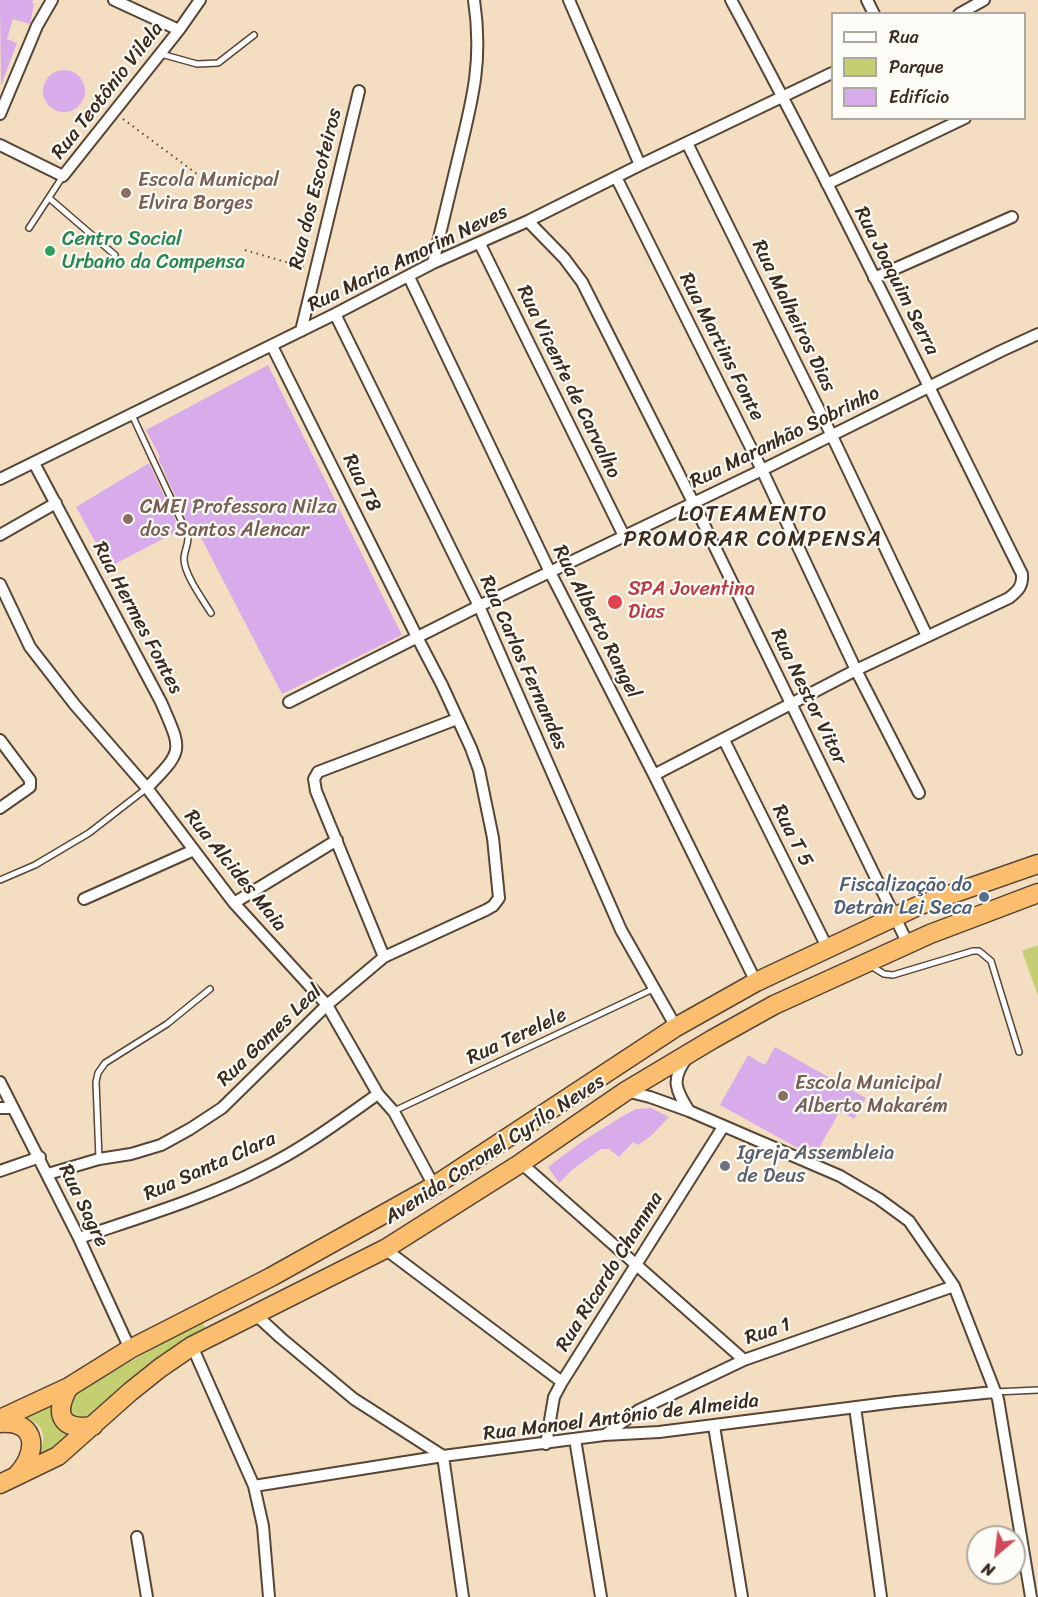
<!DOCTYPE html>
<html>
<head>
<meta charset="utf-8">
<style>
	body { margin:0 }
	#map { position:relative; width:1038px; height:1597px; overflow:hidden; background:#f4dec1; font-family:Sriracha,sans-serif }
	canvas { display:block }
	.legend { position:absolute; left:831px; top:12px; width:195px; height:108px; box-sizing:border-box; background:#fdfcf7; border:2px solid #afa8a0; margin:0; padding:8px 10px; list-style:none; font-size:18px; color:#3b2a1e }
	.legend li { display:flex; align-items:center; gap:12px; height:30px }
	.legend b { width:30px; border:2px solid #afa8a0 }
	.north { position:absolute; left:966px; top:1525px; width:60px; height:60px; box-sizing:border-box; background:#fdfcf7; border:2px solid #afa8a0; border-radius:50%; rotate:208deg; font-size:16px; font-weight:700; line-height:24px; text-align:center; color:#3b2a1e }
	.north::after { content:''; display:block; margin:auto; width:21px; height:27px; background:#d1495b; clip-path:polygon(50% 0,100% 100%,50% 72%,0 100%) }
</style>
</head>
<body>
<div id="map">
<canvas width="1038" height="1597"></canvas>
<ul class="legend">
<li><b style="height:8px;background:#fff"></b>Rua</li>
<li><b style="height:16px;background:#c3cf71"></b>Parque</li>
<li><b style="height:16px;background:#d8abea"></b>Edifício</li>
</ul>
<div class="north">N</div>
</div>
<script>
const context = document.querySelector('canvas').getContext('2d');
context.lineJoin = 'round';
function fillPath(path, color) { context.fillStyle = color; context.fill(path, 'evenodd'); }
function strokePath(path, color, width, dash) { context.strokeStyle = color; context.lineWidth = width; context.lineCap = dash ? 'butt' : 'round'; context.setLineDash(dash || []); context.stroke(path); }
function write(font, color, halo, rows, align = 'center') {
  context.font = font + ' Sriracha,sans-serif'; context.lineWidth = 4.5; context.setLineDash([]); context.textBaseline = 'middle'; context.strokeStyle = halo; context.fillStyle = color; for (const [text, x, y, turn = 0] of rows) {
    context.save(); context.translate(x, y); context.rotate((+turn || 0) * Math.PI / 180); context.textAlign = isNaN(turn) ? turn : align; if (halo) context.strokeText(text, 0, 0); context.fillText(text, 0, 0); context.restore();
  }
}
const green = new Path2D(`
	M1038,945v51l-16,-45z
	M201,1321l6,9 -119,90h-16l-6,-17 2,-5z
	M62,1394l17,37 -42,28c10,-19 10,-35 -14,-42z`);
const building = new Path2D(`
	M0,0h33l-1,3 2,1 -4,20 -17,-5 -6,20 10,4 -16,43z
	M43 91a21 21 0 1 1 42 0a21 21 0 1 1-42 0Z
	M268,365l134,270 -120,59 -88,-170 -5,2 -31,-68 2,-1 -14,-27z
	M149,463l31,67 -71,37 -33,-60z
	M775,1047l91,51 -12,21 -14,-8 -26,46 -94,-52 28,-50 17,10z
	M651,1108l18,9 -18,19 -13,9 -5,-3 -14,15 -10,-8h-8l-29,21 -13,13 -11,-16 32,-24 41,-26 15,-8z`);
const path = new Path2D(`
	M123,119l82,61
	M245,250l61,18`);
const service = new Path2D(`
	M161,54l36,10 21,-1 36,-28
	M49,198l66,57
	M29,228l34,-52
	M132,415l56,120c1,9 -4,16 -4,24 0,15 19,41 27,54
	M0,880l35,-15 54,-32 58,-45
	M871,966l13,8 9,1 80,-24h6l12,10 28,91
	M394,1111l259,-122
	M99,1159l-3,-77 2,-9 7,-10 62,-39 43,-35
	M995,1392l43,-2`);
const minor = new Path2D(`
	M114,0l65,30
	M569,0l71,165
	M867,0l7,14
	M959,14l25,-14
	M0,114l37,-88 15,-26
	M687,143l145,293 95,200
	M0,145l63,31 116,-146 21,-30
	M616,177l146,293 94,200 63,123
	M827,184l138,-66
	M528,221l36,37 18,24 111,220 215,442
	M480,244l144,292
	M433,263c9,-36 17,-72 26,-108 14,-57 24,-96 15,-155
	M409,277l141,295 104,203 102,207
	M874,278l138,-61
	M335,314l144,292 142,324 55,97
	M301,331l58,-240
	M34,463l127,239c21,49 24,47 -14,86
	M0,479l335,-165 98,-51 95,-42 112,-56 192,-92
	M0,535l56,-32
	M0,584l30,63 45,58 72,83 87,115 93,102 51,89 16,18 40,74
	M289,702l190,-96 283,-136 239,-119 37,-17
	M0,740l30,40v7l-30,21
	M724,740l104,209
	M654,775l202,-105 153,-72c9,-7 14,-12 13,-24 -96,-192 -189,-385 -291,-574
	M84,899l110,-49
	M234,903l103,-63
	M384,957l-68,-166 -2,-12 4,-7 139,-53
	M687,1058c-17,22 -11,32 2,53
	M0,1082l79,156 51,111
	M626,1091l24,6 39,14 151,65 39,23 30,22 45,65 44,113 33,198
	M0,1108h13
	M521,1163l223,197
	M0,1171l40,-14
	M48,1174l51,-15 32,-5 30,-9 29,-16 32,-21 105,-103 57,-48 102,-47 7,-4 6,-8 -6,-60 -14,-68 -8,-22 -29,-63 -25,-48 -145,-291
	M79,1238c62,-21 126,-40 184,-70 41,-20 78,-48 115,-74
	M385,1249l177,133
	M256,1315l25,23 73,61 89,57 20,141
	M192,1346l62,140 9,40 6,71
	M855,1407l26,190
	M714,1426l28,171
	M605,1435l34,-25 105,-50 210,-74
	M575,1439l26,158
	M546,1444l8,-47 8,-15 161,-255
	M254,1486l189,-30 161,-21 55,-3 237,-30 98,-10
	M137,1537l10,60`);
const trunk = new Path2D(`
	M69,1387c-16,27 -8,44 24,39
	M0,1419l69,-32 61,-38 141,-72 163,-91 242,-159 80,-45 164,-77 118,-41
	M0,1423c39,-3 38,31 16,53
	M0,1484l58,-28 72,-64 30,-24 32,-22 193,-97 136,-86 105,-72 87,-52 61,-34 156,-71 108,-41`);
const markers = [
	[126,193,6,"#8d6e63"],
	[50,251,6,"#2e9e5b"],
	[128,519,6,"#8d6e63"],
	[615,602,8,"#e0444e"],
	[984,897,6,"#5c6f8a"],
	[783,1096,6,"#8d6e63"],
	[725,1166,6,"#6b7280"]
];
const streetNames = [
	["Rua Teotônio Vilela",108,91,-52],
	["Rua dos Escoteiros",316,189,-76],
	["Rua Maria Amorim Neves",408,259,-26],
	["Rua Joaquim Serra",896,281,63],
	["Rua Malheiros Dias",793,316,64],
	["Rua Martins Fonte",721,347,63],
	["Rua Vicente de Carvalho",568,382,64],
	["Rua Maranhão Sobrinho",785,438,-26],
	["Rua T8",361,483,64],
	["Rua Hermes Fontes",137,618,62],
	["Rua Alberto Rangel",596,622,63],
	["Rua Carlos Fernandes",523,663,66],
	["Rua Nestor Vitor",808,697,64],
	["Rua T 5",792,836,63],
	["Rua Alcides Maia",235,871,51],
	["Rua Gomes Leal",270,1036,-44],
	["Rua Terelele",517,1037,-25],
	["Avenida Coronel Cyrilo Neves",495,1150,-33],
	["Rua Santa Clara",210,1167,-24],
	["Rua Sagre",83,1206,64],
	["Rua Ricardo Chamma",610,1272,-58],
	["Rua 1",768,1332,-19],
	["Rua Manoel Antônio de Almeida",621,1418,-7]
];
const educationNames = [
	["Escola Municpal",138,181],
	["Elvira Borges",138,204],
	["CMEI Professora Nilza",140,508],
	["dos Santos Alencar",140,531],
	["Escola Municipal",795,1084],
	["Alberto Makarém",795,1107]
];
const leisureNames = [
	["Centro Social",62,240],
	["Urbano da Compensa",62,263]
];
const healthNames = [
	["SPA Joventina",628,590],
	["Dias",628,613]
];
const serviceNames = [
	["Fiscalização do",972,886],
	["Detran Lei Seca",972,909]
];
const worshipNames = [
	["Igreja Assembleia",737,1154],
	["de Deus",737,1177]
];
const quarterNames = [
	["LOTEAMENTO",753,515],
	["PROMORAR COMPENSA",753,540]
];
fillPath(green, '#c3cf71');
fillPath(building, '#d8abea');
strokePath(service, '#574536', 8);
strokePath(minor, '#574536', 14);
strokePath(trunk, '#574536', 21);
strokePath(path, '#574536', 2, [1.5, 4.5]);
strokePath(service, '#fff', 5);
strokePath(minor, '#fff', 10);
strokePath(trunk, '#fbbe6e', 18);
for (const [x, y, r, color] of markers) { const dot = new Path2D(); dot.arc(x, y, r, 0, 2 * Math.PI); context.fillStyle = color; context.fill(dot); strokePath(dot, '#fdfcf7', 2); }
write('20px', '#3b2a1e', '#fdfcf7', streetNames);
write('20px', '#785e54', '#fdfcf7', educationNames, 'left');
write('20px', '#27864d', '#fdfcf7', leisureNames, 'left');
write('20px', '#be3a42', '#fdfcf7', healthNames, 'left');
write('20px', '#4e5e75', '#fdfcf7', serviceNames, 'right');
write('20px', '#5b616d', '#fdfcf7', worshipNames, 'left');
context.letterSpacing = '1.5px';
write('22px', '#3b2a1e', '#fdfcf7', quarterNames);
context.letterSpacing = '0px';
</script>
</body>
</html>
